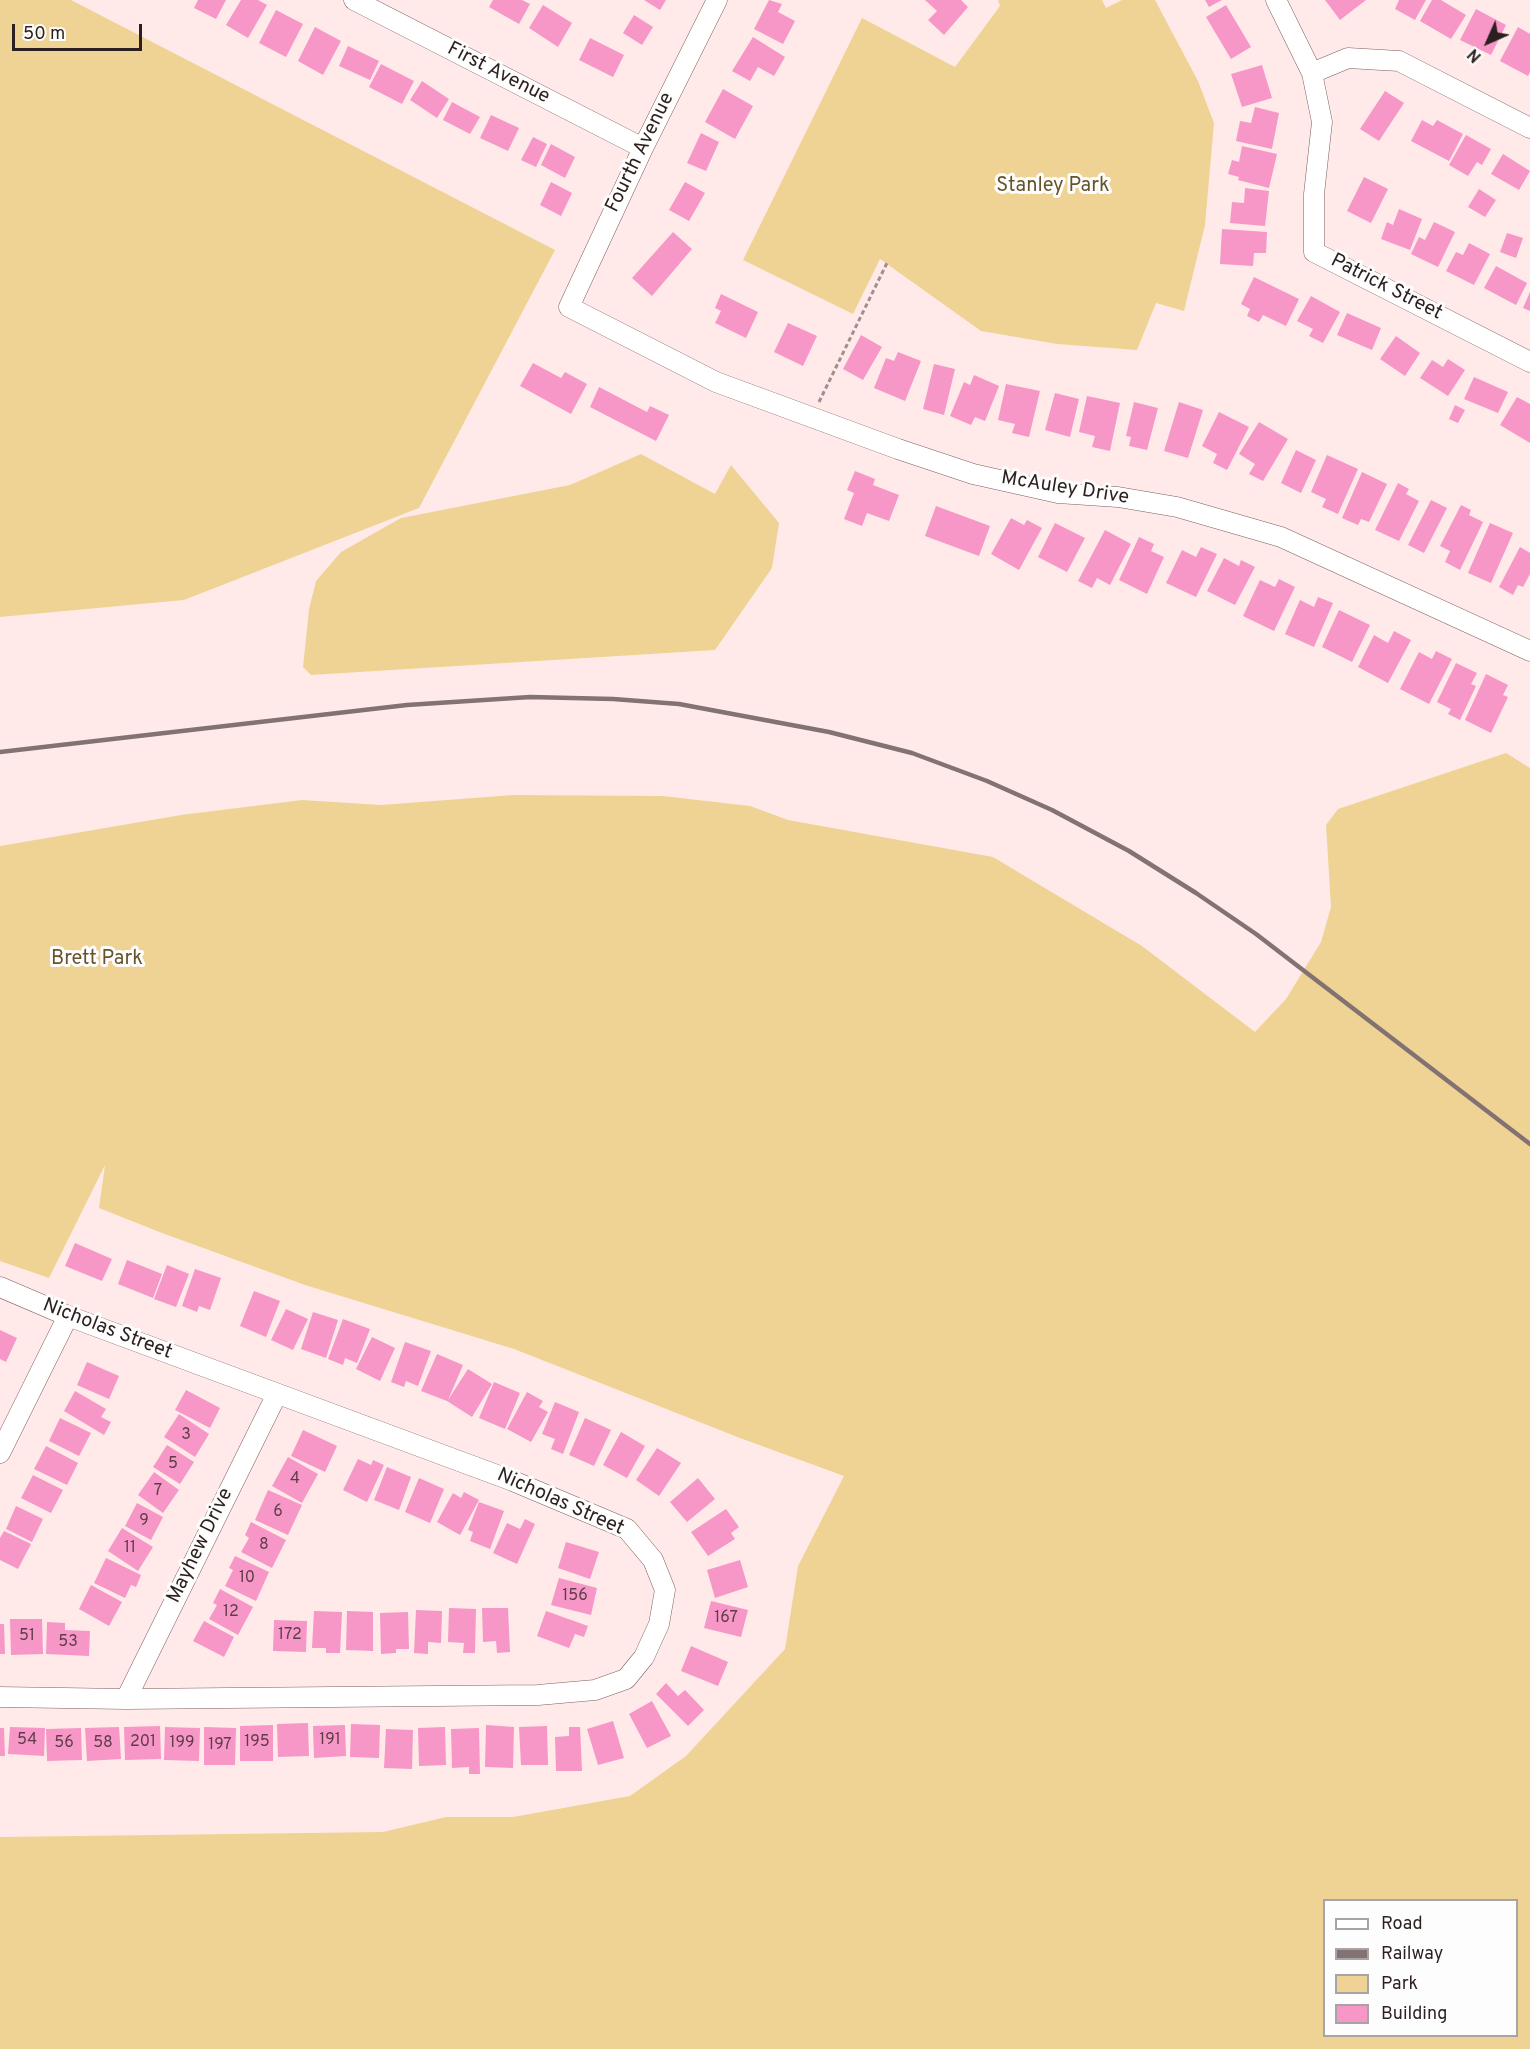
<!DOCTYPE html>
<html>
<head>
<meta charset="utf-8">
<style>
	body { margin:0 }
	#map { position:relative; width:1530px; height:2049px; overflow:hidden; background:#ffeae9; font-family:Overpass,sans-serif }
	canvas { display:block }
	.legend { position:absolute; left:1323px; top:1899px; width:195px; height:138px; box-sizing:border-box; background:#fdfdfd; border:2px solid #a9a4a4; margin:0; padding:8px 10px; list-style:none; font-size:18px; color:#2b1f1f }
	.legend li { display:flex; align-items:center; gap:12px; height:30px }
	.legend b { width:30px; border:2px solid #a9a4a4 }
	.north { position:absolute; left:1458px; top:12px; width:60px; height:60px; -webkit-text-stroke:4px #fdfdfd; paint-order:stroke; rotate:225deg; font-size:16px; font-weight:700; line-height:24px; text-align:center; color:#2b1f1f }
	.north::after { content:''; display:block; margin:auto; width:21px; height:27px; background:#2b1f1f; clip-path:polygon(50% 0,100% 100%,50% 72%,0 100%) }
	.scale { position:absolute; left:12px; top:24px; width:130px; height:27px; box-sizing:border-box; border:3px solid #2b1f1f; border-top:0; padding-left:8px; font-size:18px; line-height:21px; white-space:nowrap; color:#2b1f1f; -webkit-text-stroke:4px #fdfdfd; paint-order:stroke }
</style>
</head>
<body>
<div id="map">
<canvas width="1530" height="2049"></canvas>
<ul class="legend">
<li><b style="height:8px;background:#fff"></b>Road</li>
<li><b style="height:8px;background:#827272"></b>Railway</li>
<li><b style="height:16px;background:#efd395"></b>Park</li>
<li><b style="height:16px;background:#f697c7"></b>Building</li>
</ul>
<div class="north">N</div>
<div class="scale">50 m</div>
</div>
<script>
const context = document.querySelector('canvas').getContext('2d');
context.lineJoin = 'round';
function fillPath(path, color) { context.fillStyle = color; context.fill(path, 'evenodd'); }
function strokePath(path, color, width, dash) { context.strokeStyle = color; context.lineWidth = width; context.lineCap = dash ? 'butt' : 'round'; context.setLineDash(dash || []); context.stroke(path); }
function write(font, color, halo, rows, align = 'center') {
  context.font = font + ' Overpass,sans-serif'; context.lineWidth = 6; context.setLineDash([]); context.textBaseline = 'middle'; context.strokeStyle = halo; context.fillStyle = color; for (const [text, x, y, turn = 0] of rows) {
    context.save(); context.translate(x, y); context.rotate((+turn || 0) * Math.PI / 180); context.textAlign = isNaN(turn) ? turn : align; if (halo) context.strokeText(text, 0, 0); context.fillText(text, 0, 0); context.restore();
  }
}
const green = new Path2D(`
	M0,0h71l484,250 -136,258 -235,92 -184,17z
	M998,0h104l4,8 16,-8h33l43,81 16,42 -9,102 -21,86 -28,-8 -19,47 -80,-6 -76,-13 -101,-72 -27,55 -110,-54 119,-242 93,49 45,-61z
	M641,454l74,40 16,-29 48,58 -7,45 -57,82 -404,25 -8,-8 6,-58 7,-28 25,-29 60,-34 169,-33z
	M1506,753l24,15v1281h-1530v-212l383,-5 63,-15h67l117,-21 56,-40 99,-107 13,-83 46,-90 -104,-38 -226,-89 -209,-64 -143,-52 -63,-25 6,-43 -56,113 -49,-17v-415l181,-31 121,-15 79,5 132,-10 150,1 87,10 38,14 205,37 149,89 113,86 31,-33 35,-57 10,-35 -5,-82 12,-16zM1324,1900h192v136h-192z`);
const building = new Path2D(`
	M198,0h28l-10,19 -22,-11z
	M241,0h17l9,5 -19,33 -22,-13z
	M493,0h29l8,4 -11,20 -30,-17z
	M644,0h22l-6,10z
	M769,0l13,4 -4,8 17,9 -12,23 -29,-15z
	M925,0h36l7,7 -24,28 -16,-15 9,-9z
	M1205,0h17l-13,7z
	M1325,0h41l-26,20z
	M1399,0h27l-11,20 -20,-11z
	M1432,0h9l25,15 -15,24 -31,-18z
	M543,5l29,18 -14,24 -29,-19z
	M1226,5l25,42 -20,12 -25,-42z
	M1476,9l30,16 -15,30 -31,-15z
	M276,10l27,14 -17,33 -27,-14z
	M634,15l19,12 -11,18 -19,-12z
	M315,27l26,14 -18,34 -25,-14z
	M1518,27l12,7v38l-2,4 -28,-15z
	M753,37l32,20 -11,19 -16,-9 -8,14 -18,-10z
	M590,38l34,17 -11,22 -34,-17z
	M348,46l31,15 -9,19 -31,-14z
	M381,64l33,17 -12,23 -33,-17z
	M1262,65l10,33 -30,9 -11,-33z
	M422,81l27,18 -12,19 -27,-18z
	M723,89l30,17 -18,33 -30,-17z
	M1385,91l19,12 -25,38 -19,-12z
	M452,102l28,15 -10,17 -27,-14z
	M1255,107l24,6 -7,36 -36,-8 4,-20 11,2z
	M491,115l28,13 -11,23 -28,-13z
	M1422,120l11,6 4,-6 26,14 -14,27 -38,-20z
	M701,133l18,9 -13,29 -19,-8z
	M1466,135l25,14 -9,16 -5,-3 -9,14 -19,-11z
	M533,137l14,7 -11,23 -15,-7z
	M551,144l24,13 -10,21 -24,-13z
	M1242,146l35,8 -8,34 -31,-8 1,-3 -11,-3 4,-14 7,2z
	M1503,154l27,17 -11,19 -28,-16z
	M1364,177l24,12 -17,34 -24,-12z
	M551,182l21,11 -11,23 -21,-11z
	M685,182l20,11 -16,28 -20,-11z
	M1245,188l24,3 -4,35 -35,-3 2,-21 12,1z
	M1479,189l17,11 -11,17 -17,-10z
	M1399,209l23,10 -12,31 -29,-11 6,-17 6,3z
	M1434,222l21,10 -17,35 -27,-13 8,-17 6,3z
	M1222,229l45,3 -1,21h-12l-1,13 -33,-2z
	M673,232l19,17 -40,47 -20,-18z
	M1507,233l16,5 -7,20 -16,-6z
	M1469,243l21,11 -16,31 -28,-14 10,-19 7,3z
	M1496,266l31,17 -11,22 -32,-17z
	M1254,277l45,22 -13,27 -23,-11 -4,7 -12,-6 3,-7 -9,-5z
	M1530,292v19l-7,-3z
	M721,294l37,18 -12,26 -31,-15 6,-12 -6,-3z
	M1311,296l29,16 -17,31 -14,-7 4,-7 -16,-8z
	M1347,313l34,15 -9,22 -35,-15z
	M788,323l29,13 -14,30 -29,-14z
	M861,335l21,12 -19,33 -20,-11z
	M1396,336l24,17 -15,23 -25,-17z
	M898,352l23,9 -16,40 -31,-13 12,-30 8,3z
	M1448,359l17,11 -17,26 -28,-18 12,-18 11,7z
	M533,363l28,15 4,-6 22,12 -16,30 -51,-28z
	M934,364l21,5 -11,46 -21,-6z
	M974,375l25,11 -14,35 -10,-4 -4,8 -21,-9 14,-34 6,3z
	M1474,377l34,15 -10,21 -34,-14z
	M1006,384l34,7 -11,46 -17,-4 3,-9 -17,-4z
	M599,387l48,25 3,-6 19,9 -13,26 -66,-34z
	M1055,393l24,6 -9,38 -25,-7z
	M1087,396l33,7 -10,48 -18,-4 3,-11 -16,-4z
	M1517,397l13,7v39l-30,-18z
	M1134,402l24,6 -11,42 -18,-4 2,-9 -5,-1z
	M1179,402l24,8 -15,48 -24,-7z
	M1455,405l10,5 -7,13 -9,-4z
	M1219,412l30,15 -22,43 -14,-7 4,-9 -15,-8z
	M1259,422l29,17 -25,42 -14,-7 6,-10 -16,-10z
	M1296,450l20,10 -15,33 -20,-10z
	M1327,455l31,14 -20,45 -16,-7 4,-8 -15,-7z
	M855,471l20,8 -2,6 26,10 -10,26 -22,-8 -5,13 -18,-7 10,-26 -7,-3z
	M1362,472l25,12 -18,38 -8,-3 -3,6 -16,-7z
	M1398,483l11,6 -3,5 13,7 -20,40 -24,-11z
	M1431,500l16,8 -23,45 -16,-8z
	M1461,505l10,5 -2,5 14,7 -23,48 -15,-8 5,-11 -10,-5z
	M936,506l54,20 -11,30 -54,-20z
	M1011,518l13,7 3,-5 15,8 -23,42 -28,-16z
	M1055,523l30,15 -18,34 -29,-15z
	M1490,523l23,10 -22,50 -23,-10z
	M1105,530l26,14 -21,41 -13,-7 -5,10 -14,-7z
	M1139,537l15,7 -3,7 13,6 -17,37 -28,-14z
	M1201,547l16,7 -21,43 -30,-14 16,-33 14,7z
	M1520,547l10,6v21l-7,13 -5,-2 -5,10 -14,-8z
	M1224,558l15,8 2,-6 14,7 -20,38 -28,-14z
	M1279,579l16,8 -21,44 -31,-15 17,-36 15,7z
	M1318,597l15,6 -19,44 -29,-13 15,-34 14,7z
	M1339,610l31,15 -18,37 -30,-15z
	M1394,631l17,9 -23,43 -30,-16 16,-32 14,8z
	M1436,651l16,8 -23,45 -29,-15 19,-37 13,7z
	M1456,663l21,10 -6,11 5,2 -16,34 -12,-6 3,-5 -14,-7z
	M1486,674l22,11 -5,10 5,2 -17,36 -26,-13z
	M75,1243l37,16 -10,22 -37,-15z
	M127,1260l35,14 -9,24 -35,-14z
	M167,1265l22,9 -13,33 -22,-8z
	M195,1269l26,9 -11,32 -11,-4 -2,6 -15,-6z
	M254,1291l26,10 -14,36 -26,-11z
	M286,1309l22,10 -15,31 -22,-10z
	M313,1312l25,8 -12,38 -25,-9z
	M343,1319l27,10 -13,34 -12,-5 -2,7 -15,-6z
	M0,1330l17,8 -11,24 -6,-3z
	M372,1337l23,11 -15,33 -24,-12z
	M405,1342l26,9 -13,35 -12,-5 -2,6 -13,-5z
	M437,1354l26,11 -15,35 20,-31 24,15 -20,33 -25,-16 -26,-10z
	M87,1362l32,14 -10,23 -32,-14z
	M494,1382l26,11 -15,36 -26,-11z
	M186,1390l34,18 -10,20 -35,-18z
	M75,1391l31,18 -5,8 10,5 -7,13 -40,-24z
	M527,1392l16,9 -4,6 9,5 -17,30 -24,-13z
	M555,1402l24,10 -16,42 -12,-5 4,-10 -13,-5z
	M179,1414l30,20 -14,23 -31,-20z
	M60,1418l31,15 -12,23 -30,-15z
	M585,1418l26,12 -17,36 -25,-11z
	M303,1430l34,16 -12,26 -34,-16z
	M621,1432l24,14 -18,32 -24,-13z
	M167,1445l27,17 -14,22 -27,-17z
	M46,1446l32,17 -11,22 -33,-16z
	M657,1448l24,15 -22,33 -23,-16z
	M288,1457l30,17 -16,29 -30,-17z
	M358,1459l13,6 2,-5 11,5 -17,37 -24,-12z
	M387,1467l24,10 -12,33 -25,-10z
	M154,1472l25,18 -16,23 -25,-18z
	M33,1475l30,15 -12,23 -30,-15z
	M419,1478l25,11 -14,34 -25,-11z
	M698,1478l17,21 -28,23 -17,-20z
	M268,1490l34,15 -14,30 -33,-15z
	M464,1492l15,8 -19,35 -23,-13 16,-29 8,5z
	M479,1502l25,9 -14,38 -20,-8 3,-9 -5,-2z
	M137,1503l26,14 -12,23 -26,-14z
	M16,1506l27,13 -11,23 -26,-13z
	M726,1509l13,18 -8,6 4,6 -27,17 -17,-24z
	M525,1519l10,5 -18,40 -24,-11 14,-30 13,6z
	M251,1522l35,18 -14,28 -31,-16 8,-14 -4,-3z
	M122,1528l31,19 -15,24 -30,-20z
	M4,1531l27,13 -13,25 -18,-9v-22z
	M566,1542l33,10 -9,27 -32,-11z
	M235,1556l34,16 -13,29 -31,-15 8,-16 -4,-2z
	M106,1558l35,17 -5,12 -5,-2 -6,13 -31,-15z
	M740,1560l8,27 -33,11 -8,-28z
	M559,1578l38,10 -6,27 -40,-10z
	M91,1585l31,17 -13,24 -30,-17z
	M220,1589l33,18 -15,28 -29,-16 8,-14 -4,-2z
	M711,1601l37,9 -7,27 -37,-9z
	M449,1608l27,1 -1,44h-12l1,-10 -16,-1z
	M482,1608h26l2,44 -13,1 -1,-12 -13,1z
	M416,1610l26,1 -1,32 -13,-1v12l-14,-1z
	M314,1611l28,1 -2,41h-14v-5h-14z
	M347,1611l26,1v39l-27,-1z
	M546,1611l42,15 -4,11 -9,-3 -6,14 -32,-12z
	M408,1612l1,37h-13v4l-15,1 -1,-41z
	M10,1619h32l1,35 -32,1z
	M274,1620l33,1 -1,31 -33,-1z
	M204,1621l30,16 -10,20 -31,-16z
	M47,1622l18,1v7l25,1 -1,25 -43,-2z
	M0,1624h4l1,30h-5z
	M691,1646l37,16 -10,24 -37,-15z
	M666,1683l12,13 7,-6 19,20 -16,16 -32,-32z
	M652,1701l19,35 -24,12 -18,-34z
	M613,1721l11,37 -26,7 -11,-36z
	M308,1723l1,33 -31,1 -1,-33z
	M351,1724l29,1 -1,33 -29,-1z
	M273,1725v36h-33v-35z
	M345,1725l1,31 -32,2 -1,-32z
	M486,1725l28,2 -1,41 -28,-1z
	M160,1726l1,33 -36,1 -1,-33z
	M547,1726l1,39h-27l-2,-38z
	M10,1727l35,1 -1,28 -36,-2z
	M119,1727l2,32 -34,2 -2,-33z
	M165,1727l35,1 -1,33 -35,-1z
	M204,1727l32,1 -1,37h-31z
	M445,1727l1,38 -27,1 -1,-38z
	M569,1727h11l2,44h-26l-1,-34 14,-1z
	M0,1728h4l1,28h-5z
	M81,1728l1,32 -35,1 -1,-32z
	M479,1728l1,46h-11v-7l-17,1 -1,-39z
	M386,1729l27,1 -1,39 -28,-1z`);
const path = new Path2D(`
	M819,402l68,-139`);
const minor = new Path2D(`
	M354,0l289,148
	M717,0l-74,148 -74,159 147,75 182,67 75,25 85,19 60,4 59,10 104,30 249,114
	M1276,0l36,73 10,49 -8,72v58l216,110
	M1312,73l36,-15 51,3 131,67
	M0,1287l68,29 445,165 114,48 26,31 12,30 -6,34 -15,33 -18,22 -31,11 -57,5 -412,4 -126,-2
	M0,1453l68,-137
	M126,1699l151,-305`);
const rail = new Path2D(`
	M0,752l407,-47 123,-8 83,2 66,5 150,28 83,21 75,28 65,29 77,41 67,42 60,41 274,210`);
const numberNames = [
	["3",186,1436],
	["5",173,1465],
	["4",295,1480],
	["7",158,1492],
	["6",278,1513],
	["9",144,1522],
	["8",264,1546],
	["11",130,1549],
	["10",247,1579],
	["156",575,1597],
	["12",231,1613],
	["167",726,1619],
	["172",290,1636],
	["51",27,1637],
	["53",68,1643],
	["54",27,1741],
	["191",330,1741],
	["201",143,1743],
	["195",257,1743],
	["56",64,1744],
	["58",103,1744],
	["199",182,1744],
	["197",220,1746]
];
const streetNames = [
	["First Avenue",498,74,27],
	["Fourth Avenue",641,153,-64],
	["Patrick Street",1386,288,27],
	["McAuley Drive",1065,489,9],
	["Nicholas Street",107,1330,21],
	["Nicholas Street",560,1503,24],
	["Mayhew Drive",201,1546,-64]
];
const parkNames = [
	["Stanley Park",1053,187],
	["Brett Park",97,960]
];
fillPath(green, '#efd395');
fillPath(building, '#f697c7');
strokePath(minor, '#7d5f5e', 21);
strokePath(path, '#a08f8e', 3, [4.5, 3]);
strokePath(minor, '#fff', 20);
strokePath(rail, '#827272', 4.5);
write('16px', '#5e3d49', null, numberNames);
write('20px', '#2b1f1f', '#fdfdfd', streetNames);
write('20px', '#65542b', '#fdfdfd', parkNames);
</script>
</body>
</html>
